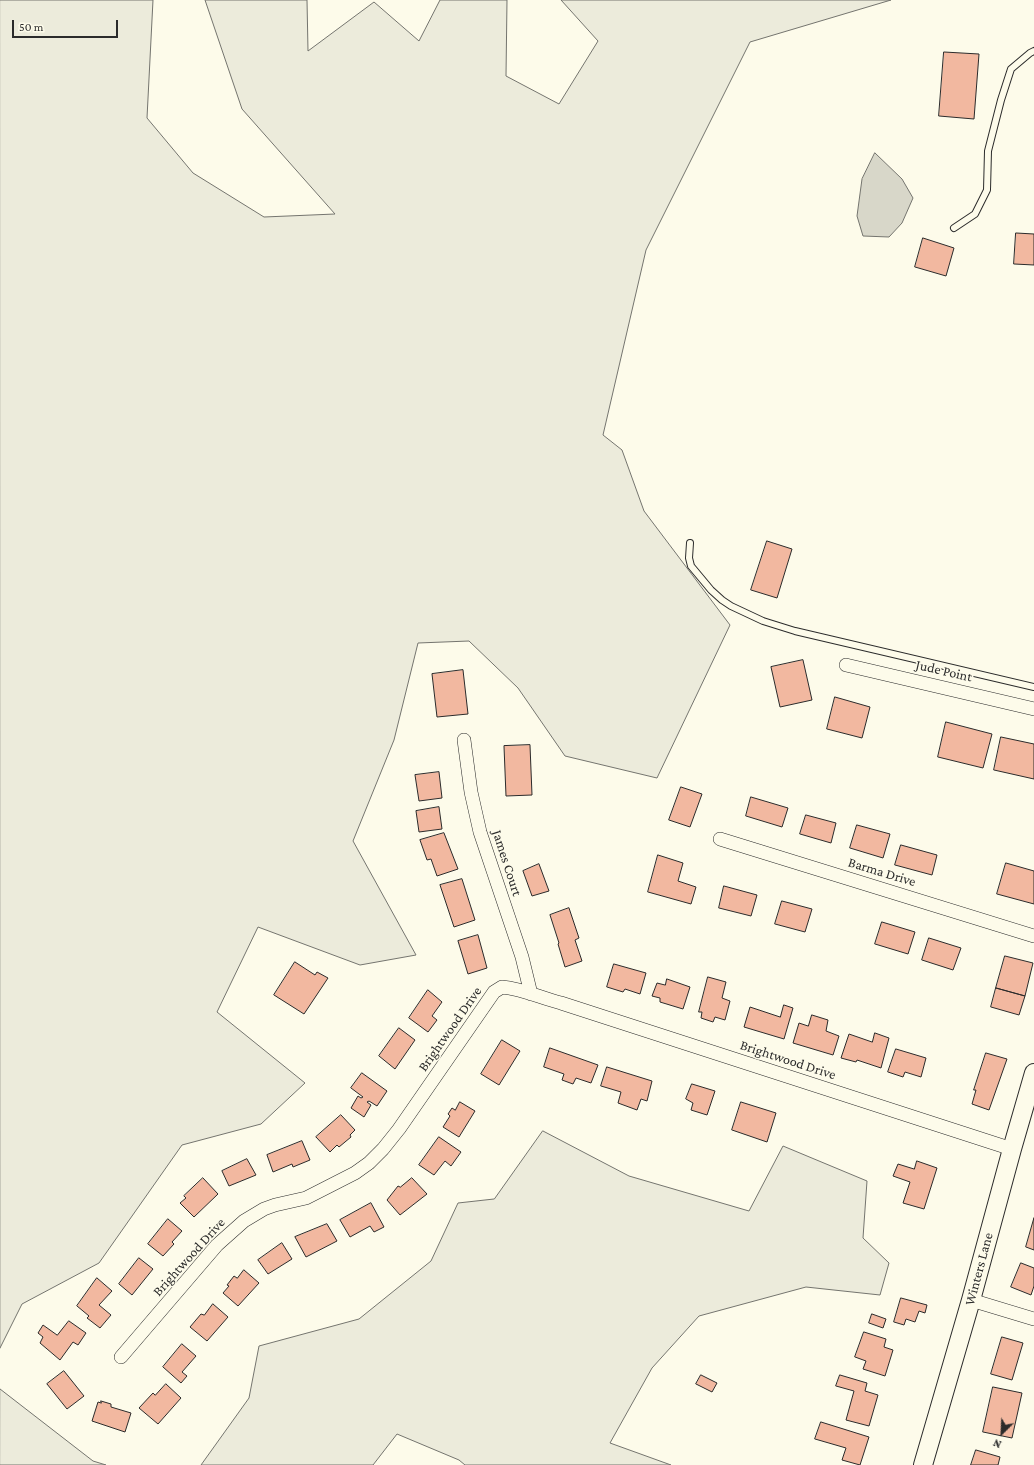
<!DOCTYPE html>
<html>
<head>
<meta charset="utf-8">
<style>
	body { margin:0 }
	#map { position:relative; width:1034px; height:1465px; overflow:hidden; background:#fdfbea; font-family:"Crimson Pro",serif }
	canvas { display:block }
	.north { position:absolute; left:982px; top:1413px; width:40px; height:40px; -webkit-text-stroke:3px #fdfbea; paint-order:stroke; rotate:204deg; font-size:11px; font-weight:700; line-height:16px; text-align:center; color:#2b2b2b }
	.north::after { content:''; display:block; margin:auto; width:14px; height:18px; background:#2b2b2b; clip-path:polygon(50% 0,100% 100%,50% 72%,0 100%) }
	.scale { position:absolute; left:12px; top:20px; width:106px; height:18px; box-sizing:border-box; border:2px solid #2b2b2b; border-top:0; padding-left:5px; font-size:12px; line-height:14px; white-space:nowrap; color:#2b2b2b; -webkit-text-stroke:3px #fdfbea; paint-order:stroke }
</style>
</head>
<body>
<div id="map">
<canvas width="1034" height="1465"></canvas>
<div class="north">N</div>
<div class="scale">50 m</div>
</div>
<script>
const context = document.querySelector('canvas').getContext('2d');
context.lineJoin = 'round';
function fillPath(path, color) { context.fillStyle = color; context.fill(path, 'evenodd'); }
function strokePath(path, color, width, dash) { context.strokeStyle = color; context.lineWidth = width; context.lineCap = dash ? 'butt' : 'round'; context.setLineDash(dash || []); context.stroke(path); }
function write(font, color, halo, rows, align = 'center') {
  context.font = font + ' "Crimson Pro",serif'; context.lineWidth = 3; context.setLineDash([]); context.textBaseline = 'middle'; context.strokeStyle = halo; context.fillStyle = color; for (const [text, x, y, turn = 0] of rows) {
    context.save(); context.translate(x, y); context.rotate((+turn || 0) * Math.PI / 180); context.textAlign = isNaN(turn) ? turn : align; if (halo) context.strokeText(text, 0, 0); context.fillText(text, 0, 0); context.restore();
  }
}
const green = new Path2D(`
	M0,0h153l-6,118 46,55 71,44 71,-3 -93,-105 -37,-109h102l1,51 66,-49 45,39 21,-41h67l-1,76 53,28 39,-63 -37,-41h330l-141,42 -104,208 -43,185 19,15 22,61 86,114 -73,153 -92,-22 -47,-68 -49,-47 -51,2 -24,97 -41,101 63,114 -56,10 -102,-38 -41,85 88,71 -44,41 -79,21 -83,118 -77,41 -22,44z
	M543,1131l86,45 120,35 34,-65 84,35 -4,57 26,25 -9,32 -74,-8 -107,29 -47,52 -42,75 61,22h-206l-6,-5 -62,-26 -24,31h-172l48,-67 10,-52 100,-27 72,-58 27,-58 36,-4z
	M0,1389l93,72 13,4h-106z`);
const water = new Path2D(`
	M875,153l27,26 11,19 -11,25 -13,14 -26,-1 -6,-20 5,-37z`);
const building = new Path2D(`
	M944,52l35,2 -5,65 -35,-3z
	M1016,233l18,1v31l-20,-1z
	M923,238l31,10 -8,28 -31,-9z
	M767,541l25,8 -15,49 -26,-8z
	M803,660l9,40 -32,7 -9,-40z
	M463,670l5,44 -31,3 -5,-43z
	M835,697l35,10 -8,31 -35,-9z
	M946,722l46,12 -9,34 -45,-11z
	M1001,737l33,7v35l-40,-9z
	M530,745l2,50 -26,1 -2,-50z
	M439,772l3,26 -23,3 -4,-26z
	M681,787l21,7 -12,33 -21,-7z
	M751,797l37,11 -6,19 -36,-11z
	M439,807l3,22 -23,3 -3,-21z
	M806,815l30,8 -5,20 -31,-9z
	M857,825l33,9 -7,24 -33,-10z
	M444,833l14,36 -21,7 -6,-17 -4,1 -7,-20z
	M901,845l36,10 -5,20 -37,-10z
	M658,855l25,8 -5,18 18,6 -5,17 -43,-12z
	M1006,863l28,8v33l-37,-10z
	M539,864l10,27 -17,5 -9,-25z
	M462,879l13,41 -21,7 -14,-42z
	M724,886l33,9 -6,21 -32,-8z
	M782,901l30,8 -7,23 -30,-8z
	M569,908l10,30 -4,2 7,21 -17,6 -7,-23 1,-1 -9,-28z
	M882,922l33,10 -7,22 -33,-10z
	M478,935l9,33 -19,6 -10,-33z
	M929,938l32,10 -8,22 -31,-10z
	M1005,956l28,7 -8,33 -29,-8z
	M295,962l20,13 2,-3 11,6 -24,36 -30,-19z
	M614,964l32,9 -6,21 -15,-5 -2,3 -16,-5z
	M708,977l18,5 -4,16 8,3 -5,19 -10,-3 -2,5 -12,-4 1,-6h-3z
	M667,979l23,8 -7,22 -23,-7v-4l-8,-2 5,-13 8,2z
	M996,988l29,8 -6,19 -28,-8z
	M428,990l14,12 -10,14 5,4 -9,12 -19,-14z
	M784,1005l9,3 -9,31 -40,-12 6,-20 30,10z
	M812,1015l16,5 -2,11 13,5 -6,19 -40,-12 6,-20 9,3z
	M399,1028l16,12 -20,29 -16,-13z
	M875,1033l14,5 -8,30 -24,-8 -1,2 -15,-4 8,-24 23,8z
	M502,1040l18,11 -21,34 -18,-11z
	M550,1048l48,17 -7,18 -15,-5 -3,6 -11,-4 2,-6 -20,-7z
	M896,1049l30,9 -5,19 -16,-5 -2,5 -15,-5z
	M986,1053l21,6 -18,51 -17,-6 4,-14h-2z
	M607,1067l45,14 -5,20 -6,-2 -4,11 -19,-7 3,-11 -20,-6z
	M362,1073l25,18 -10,15 -8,-5 -2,1 4,3 -7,12 -13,-9 7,-12 3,2 2,-1 -12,-9z
	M692,1084l23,7 -8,24 -16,-5 2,-7 -7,-4z
	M460,1102l15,9 -16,26 -16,-10 7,-11 -2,-2 4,-6 3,2z
	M741,1102l35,11 -9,29 -35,-12z
	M341,1115l14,15 -5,5 1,2 -12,10 -2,-2 -7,7 -14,-15z
	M439,1137l22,15 -10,14 -6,-5 -11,14 -15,-10z
	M302,1141l8,19 -17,7 -1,-3 -19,8 -6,-17z
	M247,1159l9,16 -27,11 -7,-15z
	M917,1161l20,7 -13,41 -21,-6 7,-21 -17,-6 5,-12 16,5z
	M203,1178l15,16 -24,23 -14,-14 6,-5 -2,-2z
	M412,1178l15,16 -27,21 -13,-15 11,-14 2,1z
	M371,1203l13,24 -10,5 -4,-6 -20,11 -10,-17z
	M1034,1218v32l-8,-3z
	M168,1219l14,12 -10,11 2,2 -11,12 -15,-12z
	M327,1224l10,17 -31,16 -11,-20z
	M282,1243l10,16 -24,15 -10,-14z
	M139,1258l14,11 -21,26 -13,-11z
	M1021,1263l13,5v18l-3,9 -20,-8z
	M244,1270l15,13 -21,23 -15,-13 6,-7 -2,-1 7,-9 3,2z
	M97,1278l15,13 -13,14 12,10 -11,13 -13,-10 2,-2 -12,-10z
	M901,1298l26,7 -2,8 -6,-2 -4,11 -9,-3 -2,6 -10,-3z
	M213,1304l15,13 -21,24 -17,-14 11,-13 3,1z
	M872,1314l14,5 -3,9 -14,-5z
	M69,1321l17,12 -8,12 -5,-3 -13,18 -20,-17 3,-6 -5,-4 5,-8 14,10z
	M864,1332l22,7 -2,8 9,3 -8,26 -22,-7 3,-8 -11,-4z
	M1002,1337l21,6 -11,37 -21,-6z
	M182,1344l14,12 -14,16 5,4 -6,7 -18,-16z
	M64,1371l20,25 -17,13 -20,-25z
	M701,1375l16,8 -5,9 -16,-8z
	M840,1375l27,8 -2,8 13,4 -9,31 -23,-6 8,-29 -18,-5z
	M166,1384l15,14 -23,26 -19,-16 14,-15 2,2z
	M993,1387l29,6 -10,45 -29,-6z
	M101,1401l10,3v3l20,6 -6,19 -33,-11 6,-19 3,1z
	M821,1422l48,15 -9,28 -18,-5 4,-12 -31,-9z
	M976,1450l24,7 -2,8h-27z`);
const lane = new Path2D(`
	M954,228l21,-14 12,-24 1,-39 13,-51 10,-31 19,-16 4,-2
	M690,543l-1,15 2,8 20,24 11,10 9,6 32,15 32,10 239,56`);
const street = new Path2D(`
	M846,665l188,44
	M464,740l7,52 9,40 42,125 9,37
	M720,839l314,97
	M971,1300l63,19
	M121,1357l96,-112 27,-24 20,-12 11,-4 31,-7 49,-25 14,-10 14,-14 16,-20 95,-137 8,-5c21,2 39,11 59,16l451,146`);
const secondary = new Path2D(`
	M923,1465l48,-165 41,-151 22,-76`);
const streetNames = [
	["Jude Point",944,671,13],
	["James Court",507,863,72],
	["Barma Drive",882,872,17],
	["Brightwood Drive",450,1029,-55],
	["Brightwood Drive",788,1060,18],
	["Brightwood Drive",189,1257,-48],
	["Winters Lane",979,1269,-75]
];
fillPath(green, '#ecebdb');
strokePath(green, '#74746e', 1);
fillPath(water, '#d8d7c9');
strokePath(water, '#74746e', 1);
fillPath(building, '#f2b8a0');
strokePath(building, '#2b2b2b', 1);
strokePath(lane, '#2b2b2b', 8);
strokePath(street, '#2b2b2b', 14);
strokePath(secondary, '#2b2b2b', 20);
strokePath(lane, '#fdfbea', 6);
strokePath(street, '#fdfbea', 13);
strokePath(secondary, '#fdfbea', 18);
write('14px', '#2b2b2b', '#fdfbea', streetNames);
</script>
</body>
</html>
